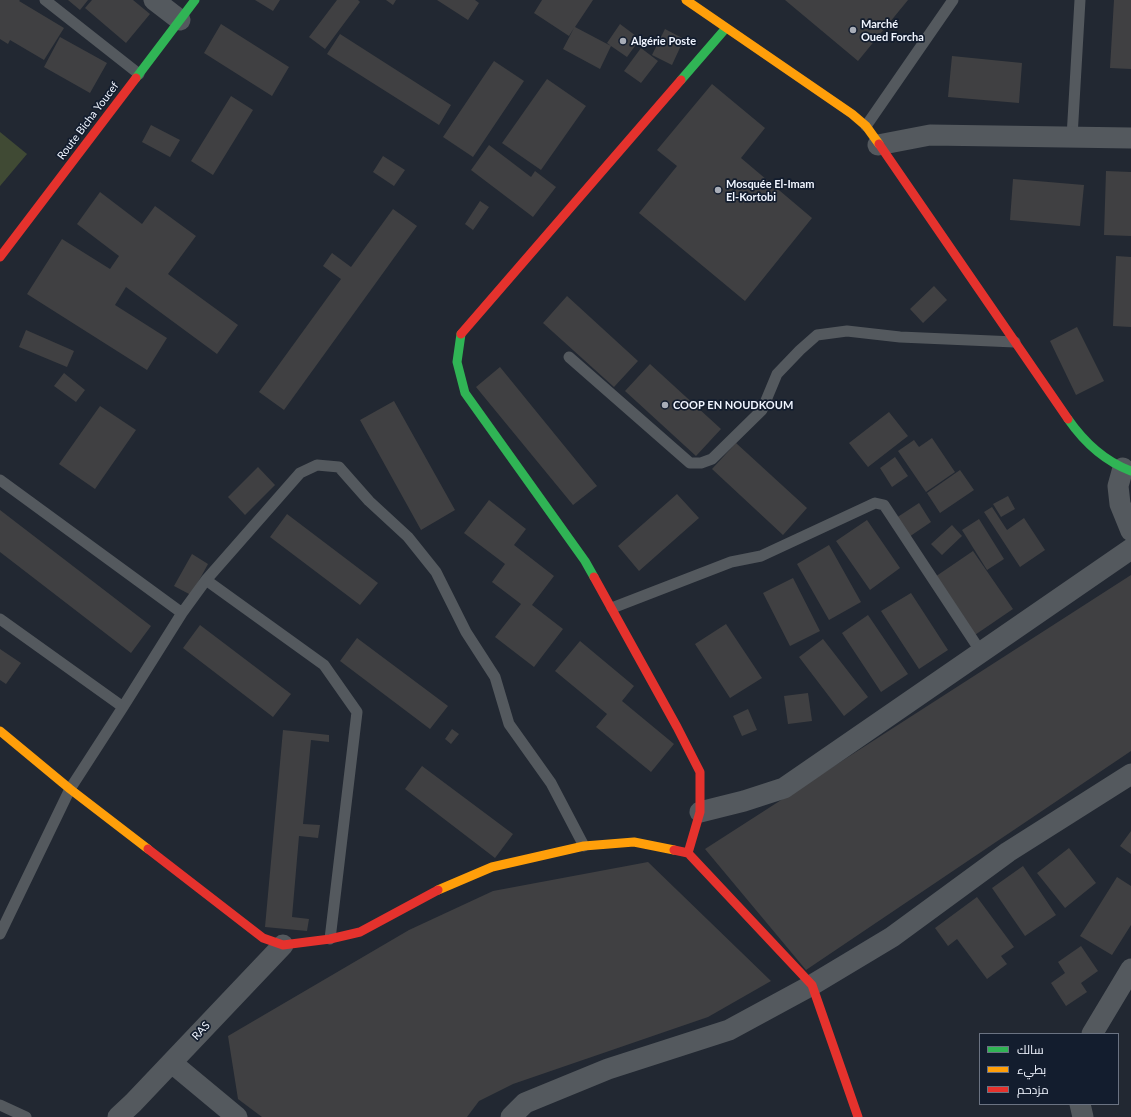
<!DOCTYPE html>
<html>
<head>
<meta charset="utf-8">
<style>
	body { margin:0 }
	#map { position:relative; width:1131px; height:1117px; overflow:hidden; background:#222832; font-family:Lato,Cairo,sans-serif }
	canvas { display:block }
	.legend { position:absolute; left:979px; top:1033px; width:140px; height:72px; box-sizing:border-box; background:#131d2e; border:1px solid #6b7382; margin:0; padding:5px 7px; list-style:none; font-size:12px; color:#f0f5ff }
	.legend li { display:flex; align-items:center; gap:8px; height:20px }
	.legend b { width:20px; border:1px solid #6b7382 }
</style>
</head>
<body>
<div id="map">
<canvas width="1131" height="1117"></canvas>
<ul class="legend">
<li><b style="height:5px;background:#30b455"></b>سالك</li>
<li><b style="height:5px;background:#ff9f0a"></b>بطيء</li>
<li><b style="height:5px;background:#e5322d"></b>مزدحم</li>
</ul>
</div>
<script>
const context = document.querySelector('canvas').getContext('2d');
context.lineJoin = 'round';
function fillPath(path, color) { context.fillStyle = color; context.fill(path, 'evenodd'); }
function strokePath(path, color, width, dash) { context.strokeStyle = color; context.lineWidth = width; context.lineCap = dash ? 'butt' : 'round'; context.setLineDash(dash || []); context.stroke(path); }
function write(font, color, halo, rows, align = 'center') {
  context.font = font + ' Lato,sans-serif'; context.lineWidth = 3.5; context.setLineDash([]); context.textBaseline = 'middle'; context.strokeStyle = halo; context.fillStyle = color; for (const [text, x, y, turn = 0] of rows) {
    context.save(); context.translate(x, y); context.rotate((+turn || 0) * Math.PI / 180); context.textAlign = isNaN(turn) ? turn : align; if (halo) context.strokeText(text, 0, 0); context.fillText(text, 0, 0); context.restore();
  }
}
const green = new Path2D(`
	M0,132l27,22 -27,32z`);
const building = new Path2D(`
	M0,0h20l-1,1 45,27 -20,32 -34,-20 -2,4 -8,-5z
	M68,0h20l-8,10z
	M92,0h41l17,14 -24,29 -41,-35z
	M255,0h25l-7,11z
	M337,0h21l2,2 -35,47 -16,-12z
	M386,0h10l-3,5z
	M437,0h38l4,3 -11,17z
	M542,0h51l-18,27 36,19 -4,-3 13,-19 20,15 -13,18 -16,-11 -11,23 -37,-20 11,-21 -5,8 -35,-23z
	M785,0h123l-50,61z
	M1114,0h17v69l-21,-1z
	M221,24l68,43 -17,29 -68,-43z
	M665,29l19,10 -12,26 -20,-10z
	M340,34l111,71 -12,20 -112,-71z
	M60,37l47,26 -17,30 -46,-26z
	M641,48l17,13 -17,22 -17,-12z
	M952,56l70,7 -3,40 -71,-6z
	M494,61l30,20 -51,76 -30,-20z
	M547,79l39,27 -45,64 -39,-27z
	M712,84l53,44 -24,30 71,60 -67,83 -106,-88 38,-47 -20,-16z
	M231,96l22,14 -40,65 -22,-14z
	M151,125l29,15 -10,17 -28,-15z
	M489,145l42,32 4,-6 21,16 -23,30 -62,-47z
	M383,156l22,14 -11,16 -21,-14z
	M1106,171l25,1v64l-27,-1z
	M1013,179l71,6 -4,41 -70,-6z
	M100,192l42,32 13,-18 41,30 -28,38 70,51 -21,29 -91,-67 -11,18 52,33 -20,32 -120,-76 35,-55 48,30 9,-13 -42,-32z
	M480,201l9,6 -16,23 -8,-6z
	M393,209l24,17 -133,184 -25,-18 82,-113 -18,-13 9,-13 19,14z
	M1116,256l15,1v70l-18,-1z
	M934,286l13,14 -24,23 -13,-14z
	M567,296l71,65 -24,26 -71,-64z
	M1077,327l27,54 -28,14 -26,-54z
	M26,330l48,21 -7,16 -48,-20z
	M650,364l71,65 -25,27 -71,-65z
	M500,367l97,119 -24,19 -97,-118z
	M64,373l21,17 -9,12 -22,-16z
	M394,401l61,109 -34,20 -61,-110z
	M100,406l36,24 -41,59 -36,-25z
	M889,412l19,24 -40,31 -19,-24z
	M932,438l23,34 -29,20 -28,-41 16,-11 5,7z
	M736,443l71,65 -24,27 -71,-66z
	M895,457l13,19 -16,11 -12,-19z
	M258,467l17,18 -30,30 -17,-18z
	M960,470l14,20 -34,23 -13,-20z
	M677,494l22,24 -60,53 -21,-25z
	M1008,496l7,13 -14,8 -8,-13z
	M489,500l37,29 -12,16 40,31 -22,29 31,24 -29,38 -39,-30 26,-33 -29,-22 13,-18 -41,-31z
	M919,503l12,19 -25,17 -13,-19z
	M992,507l15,23 17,-12 21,32 -25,17 -36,-55z
	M0,510l151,116 -20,27 -131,-101z
	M287,514l91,69 -18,22 -90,-68z
	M979,519l25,40 -17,11 -25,-40z
	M867,520l33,48 -30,22 -34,-49z
	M952,525l10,11 -20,19 -11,-11z
	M829,545l32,57 -32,18 -32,-56z
	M973,551l40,58 -44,30 -40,-58z
	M192,554l16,10 -17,31 -17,-9z
	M1131,575v176l-325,219 -101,-121z
	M793,578l27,53 -30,15 -27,-53z
	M911,593l37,57 -29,19 -38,-58z
	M868,615l40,59 -27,18 -39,-59z
	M726,624l36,54 -32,20 -35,-54z
	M200,625l91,69 -18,23 -90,-69z
	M357,638l91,68 -18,23 -90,-68z
	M823,639l45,58 -24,19 -45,-59z
	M580,641l54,45 -12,15 52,43 -23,28 -55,-45 11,-13 -52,-43z
	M0,649l21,14 -15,21 -6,-4z
	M808,693l4,28 -24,3 -4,-28z
	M748,709l9,21 -15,6 -9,-20z
	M452,729l7,5 -8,10 -6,-5z
	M283,730l46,5v7l-18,-2 -8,84 17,1 -2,13 -19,-2 -7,81 17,2 -2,12 -42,-4z
	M422,766l91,68 -18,24 -90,-69z
	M1131,831v23l-11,-8z
	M1069,848l27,35 -31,25 -28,-35z
	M648,862l123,119 -63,36 -195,67 -34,17 -12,16h-205l-24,-18 -10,-63 181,-106 84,-39z
	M1023,866l33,49 -31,21 -33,-48z
	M1117,877l14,9v39l-19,30 -32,-19z
	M977,897l37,50 -13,9 6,8 -20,15 -30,-40 -9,7 -13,-18z
	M1081,946l17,25 -17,12 6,9 -21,14 -15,-23 14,-10 -7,-11z`);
const lane = new Path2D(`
	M45,0l94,74
	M866,126l87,-126
	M1072,137l8,-137
	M569,357l121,106h11l11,-4 50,-49 15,-36 23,-24 17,-15 30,-4 53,6 115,5
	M0,480l182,133
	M206,580l94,-107 17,-8 22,2 30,34 39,36 28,35 30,60 29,45 14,47 42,59 33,63
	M612,608l119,-46 30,-6 114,-53 9,2 4,6 93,141
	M0,619l123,88
	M0,934l70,-145 53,-82 59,-94 24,-33 118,85 33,47 -27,227
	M0,1105l26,12`);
const street = new Path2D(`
	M154,0l26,20
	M878,145l52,-10 201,3
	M1123,468l-5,18 2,18 11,27
	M700,812l44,-11 40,-13 347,-239
	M1092,1034l39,-65
	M172,1063l65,54
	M1080,1104l3,13
	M118,1117l15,-14 150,-158
	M511,1117l14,-14 83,-34 121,-39 83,-45 80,-48 116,-85 123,-78`);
const fast = new Path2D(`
	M136,78l59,-78
	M681,80l45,-52
	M461,334l-4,28 8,31 120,168 9,16
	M1068,419c16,23 36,42 63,52`);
const slow = new Path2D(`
	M686,0l166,114 14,12 13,18
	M0,731l70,58 78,60
	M438,890l54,-23 92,-21 50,-4 40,8`);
const jam = new Path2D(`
	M879,144l189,275
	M0,257l136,-179
	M461,334l220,-254
	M594,577l83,150 23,45v40l-12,41
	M148,849l115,89 20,7 47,-6 30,-7 78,-42
	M674,850l14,3 124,132 46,132`);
const markers = [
	[853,30,4,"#a8adb7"],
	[623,41,4,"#a8adb7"],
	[718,190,4,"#a8adb7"],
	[665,405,4,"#a8adb7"]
];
const poiNames = [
	["Marché",861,24],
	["Oued Forcha",861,37],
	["Algérie Poste",631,41],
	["Mosquée El-Imam",726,184],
	["El-Kortobi",726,197],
	["COOP EN NOUDKOUM",673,405]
];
const streetNames = [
	["Route Bicha Youcef",88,121,-53],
	["RAS",201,1031,-47]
];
fillPath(green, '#404a34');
fillPath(building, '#404042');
strokePath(lane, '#54595e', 11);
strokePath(street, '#54595e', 21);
strokePath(fast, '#30b455', 9);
strokePath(slow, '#ff9f0a', 9);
strokePath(jam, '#e5322d', 9);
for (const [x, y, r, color] of markers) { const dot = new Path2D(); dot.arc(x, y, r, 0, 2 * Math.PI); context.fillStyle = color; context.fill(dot); strokePath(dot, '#131d2e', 1.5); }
write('bold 11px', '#f0f5ff', '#131d2e', poiNames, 'left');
write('11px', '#f0f5ff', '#131d2e', streetNames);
</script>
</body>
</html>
